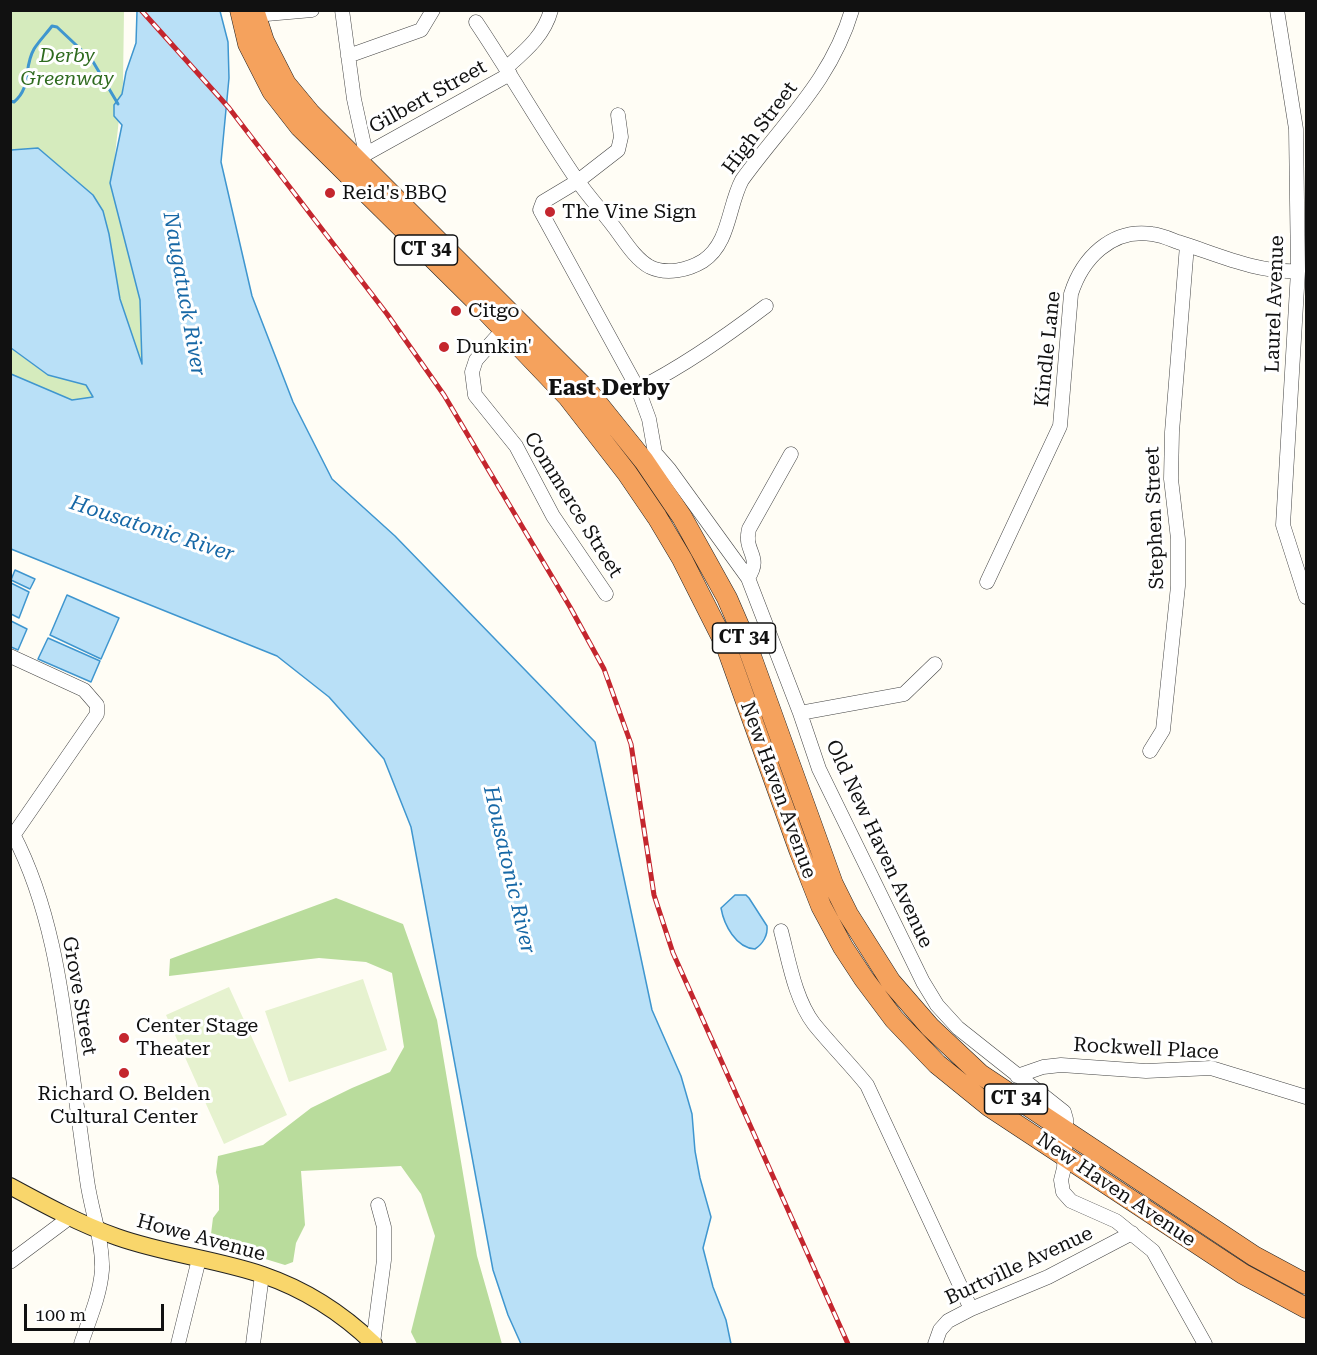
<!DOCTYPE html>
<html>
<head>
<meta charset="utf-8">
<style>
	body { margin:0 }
	#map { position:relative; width:1317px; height:1355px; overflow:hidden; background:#fffdf5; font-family:"Roboto Serif",serif }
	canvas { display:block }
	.frame { position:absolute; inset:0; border:12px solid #111; pointer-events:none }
	.scale { position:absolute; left:24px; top:1304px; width:140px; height:27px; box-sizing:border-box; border:3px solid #111; border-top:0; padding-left:8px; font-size:18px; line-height:21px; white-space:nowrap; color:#111; -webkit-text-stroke:4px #fff; paint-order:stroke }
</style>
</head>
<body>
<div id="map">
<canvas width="1317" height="1355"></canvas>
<div class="frame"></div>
<div class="scale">100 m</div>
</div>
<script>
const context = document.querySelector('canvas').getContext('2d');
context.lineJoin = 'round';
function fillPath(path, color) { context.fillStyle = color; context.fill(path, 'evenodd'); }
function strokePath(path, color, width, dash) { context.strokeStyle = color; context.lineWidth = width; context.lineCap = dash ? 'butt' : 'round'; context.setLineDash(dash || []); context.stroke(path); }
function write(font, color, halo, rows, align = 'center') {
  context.font = font + ' "Roboto Serif",serif'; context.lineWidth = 6; context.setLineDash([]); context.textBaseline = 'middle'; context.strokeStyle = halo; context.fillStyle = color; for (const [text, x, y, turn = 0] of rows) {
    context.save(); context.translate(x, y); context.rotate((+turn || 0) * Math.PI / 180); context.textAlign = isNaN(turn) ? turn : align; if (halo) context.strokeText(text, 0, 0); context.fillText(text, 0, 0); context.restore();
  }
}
const green = new Path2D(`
	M10,11h114l-1,72 -10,90 -3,10 30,117 2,67 -22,-68 -11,-65 -6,-23 -10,-16 -55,-47 -27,2z
	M10,348l38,27 38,10 7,12 -21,3 -61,-26z`);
const forest = new Path2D(`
	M336,898l67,26 34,96 40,236 25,88h-85l-6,-12 24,-96 -14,-42 -20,-28 -100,5 4,54 -9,18 -3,19 -8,3 -75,-23 3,-24 6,-8v-24l-3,-14 2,-16 45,-11 48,-37 41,-20 38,-16 14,-25 -12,-74 -26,-11 -47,-4 -150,18 1,-17z`);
const pitch = new Path2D(`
	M363,979l24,71 -98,32 -24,-71z
	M229,987l58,128 -63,29 -58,-129z`);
const water = new Path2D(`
	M137,11h83l8,31 1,36 -8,84 31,134 41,106 39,77 63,57 200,206 57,268 29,66 11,38 3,37 5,27 11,39 -8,31 10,39 13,33 5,24h-210l-13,-29 -15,-45 -82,-443 -27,-68 -55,-62 -52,-41 -266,-107v-175l61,26 21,-3 -7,-12 -38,-10 -37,-27v-198l27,-2 55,47 10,16 6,23 11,65 22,65 -2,-64 -30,-117 12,-58 -8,-9v-11l8,-11 4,-22 10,-29z
	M15,570l20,9 -5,10 -19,-9z
	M11,583l18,9 -10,26 -8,-4z
	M67,595l52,23 -18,41 -51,-24z
	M11,621l16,8 -9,21 -7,-3z
	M48,638l52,23 -9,21 -53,-23z
	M735,895h11l3,3 18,28c1,9 -4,18 -12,23 -19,-1 -31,-24 -34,-41z`);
const stream = new Path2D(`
	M10,101l4,1c18,-15 9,-34 20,-53 5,-8 12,-15 18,-23l5,1 35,33 26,44`);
const minor = new Path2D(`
	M342,10l12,89 12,55
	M1277,10l19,119 2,142 -15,254 23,72
	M255,15l57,-5
	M476,22c35,52 66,107 101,158 11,16 25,31 37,47 10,13 21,32 36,40 17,8 38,3 53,-6 27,-18 25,-55 39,-81 41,-57 89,-99 110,-170
	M348,56l73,-26 12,-20
	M506,68c19,-17 38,-32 45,-58
	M618,115l3,22 -3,13 -40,31 -35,21 -3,8 98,179 11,30 6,34
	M352,167l14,-13 144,-80
	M509,323l-33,37 -4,12 3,23 41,51 37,70 53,78
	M638,389c46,-23 87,-52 128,-83
	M655,453l14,16 79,109 52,135 19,56 104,213 14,23 21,23 106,84 2,7v14l-2,35 -3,12 2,12 8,9 45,20 37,30 52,93
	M748,578c15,-23 -5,-25 1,-49l42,-75
	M987,582l73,-156 11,-132c11,-35 40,-66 81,-60 9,1 18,5 26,8 39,12 78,31 120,29
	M10,656l74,34 13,15v9l-87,126
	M800,713l104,-19 31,-30
	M1150,751l13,-21 15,-144v-47l-7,-60 1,-47 15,-187
	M13,834c37,71 48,151 58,229 5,39 11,78 16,117 4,30 16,60 15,90 -2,26 -13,50 -21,74
	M781,931c8,30 14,68 33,93 17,21 36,40 53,61l104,224
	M1017,1076l26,-9 18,-2 85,6 65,-3 95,29
	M10,1262l59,-44
	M373,1343l11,-83v-33l-6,-22
	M178,1344l21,-85
	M253,1344l9,-69
	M935,1344l5,-14 8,-9 23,-12 77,-32 84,-44`);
const major = new Path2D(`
	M10,1186c35,19 70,38 107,51 48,17 99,22 146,38 41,14 80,39 111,69`);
const highway = new Path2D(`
	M240,10l8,34 24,47 28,36 185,183 83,87 59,76 30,44 25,42 44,87 73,204 22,56 22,41 21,32 30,40 43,45 53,43 253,167 63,34
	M254,10l10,31 22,43 24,29 277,277 57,71 38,56 45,81 19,44 87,242 15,30 43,68 39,45 50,47 274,182 52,28`);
const rail = new Path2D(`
	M141,10l88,98 158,206 57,81 126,212 34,62 27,75 23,151 19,58 175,391`);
const markers = [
	[330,193,6,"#c4262e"],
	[550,212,6,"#c4262e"],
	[456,311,6,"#c4262e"],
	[444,347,6,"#c4262e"],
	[124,1038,6,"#c4262e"],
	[124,1073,6,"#c4262e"]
];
const shields = [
	[426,250,63],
	[744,638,63],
	[1016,1099,63]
];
const shieldNames = [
	["CT 34",426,250],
	["CT 34",744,638],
	["CT 34",1016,1099]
];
const parkNames = [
	["Derby",67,56],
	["Greenway",67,79]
];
const streetNames = [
	["Gilbert Street",428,97,-29],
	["High Street",760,128,-53],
	["Laurel Avenue",1275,304,-88],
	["Kindle Lane",1048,349,-84],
	["Commerce Street",573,505,58],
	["Stephen Street",1155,518,-92],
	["New Haven Avenue",778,790,70],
	["Old New Haven Avenue",879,844,65],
	["Grove Street",79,996,80],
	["Rockwell Place",1146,1049,3],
	["New Haven Avenue",1116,1190,34],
	["Howe Avenue",201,1238,15],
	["Burtville Avenue",1019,1266,-25]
];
const poiNames = [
	["Reid's BBQ",342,193],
	["The Vine Sign",562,212],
	["Citgo",468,311],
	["Dunkin'",456,347],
	["Center Stage",136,1026],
	["Theater",136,1049],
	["Richard O. Belden",124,1094,"center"],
	["Cultural Center",124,1117,"center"]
];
const waterNames = [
	["Naugatuck River",184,294,80],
	["Housatonic River",152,529,18],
	["Housatonic River",509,870,77]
];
const quarterNames = [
	["East Derby",609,389]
];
fillPath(green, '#d5ebbd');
fillPath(forest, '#b9dc9c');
fillPath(pitch, '#e6f2cf');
fillPath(water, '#b9e0f7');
strokePath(water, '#3f96cf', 1.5);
strokePath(stream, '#3f96cf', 3);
strokePath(minor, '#444', 15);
strokePath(major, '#222', 18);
strokePath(highway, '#222', 21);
strokePath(minor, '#fff', 14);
strokePath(major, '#f9d66b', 16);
strokePath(highway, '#f5a25d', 20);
strokePath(rail, '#c4262e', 5);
strokePath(rail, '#fff', 3, [9]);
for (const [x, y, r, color] of markers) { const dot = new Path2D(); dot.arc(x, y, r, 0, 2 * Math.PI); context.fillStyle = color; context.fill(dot); strokePath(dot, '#fff', 2); }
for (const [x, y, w] of shields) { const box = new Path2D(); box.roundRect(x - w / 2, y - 15, w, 30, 4.5); context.fillStyle = '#fff'; context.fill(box); strokePath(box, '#111', 1.5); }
write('bold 18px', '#111', null, shieldNames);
write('italic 20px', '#2f6b1f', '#fff', parkNames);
write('20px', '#111', '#fff', streetNames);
write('20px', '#111', '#fff', poiNames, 'left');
write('italic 21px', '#1768a6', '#fff', waterNames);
write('bold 22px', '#111', '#fff', quarterNames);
</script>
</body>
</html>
